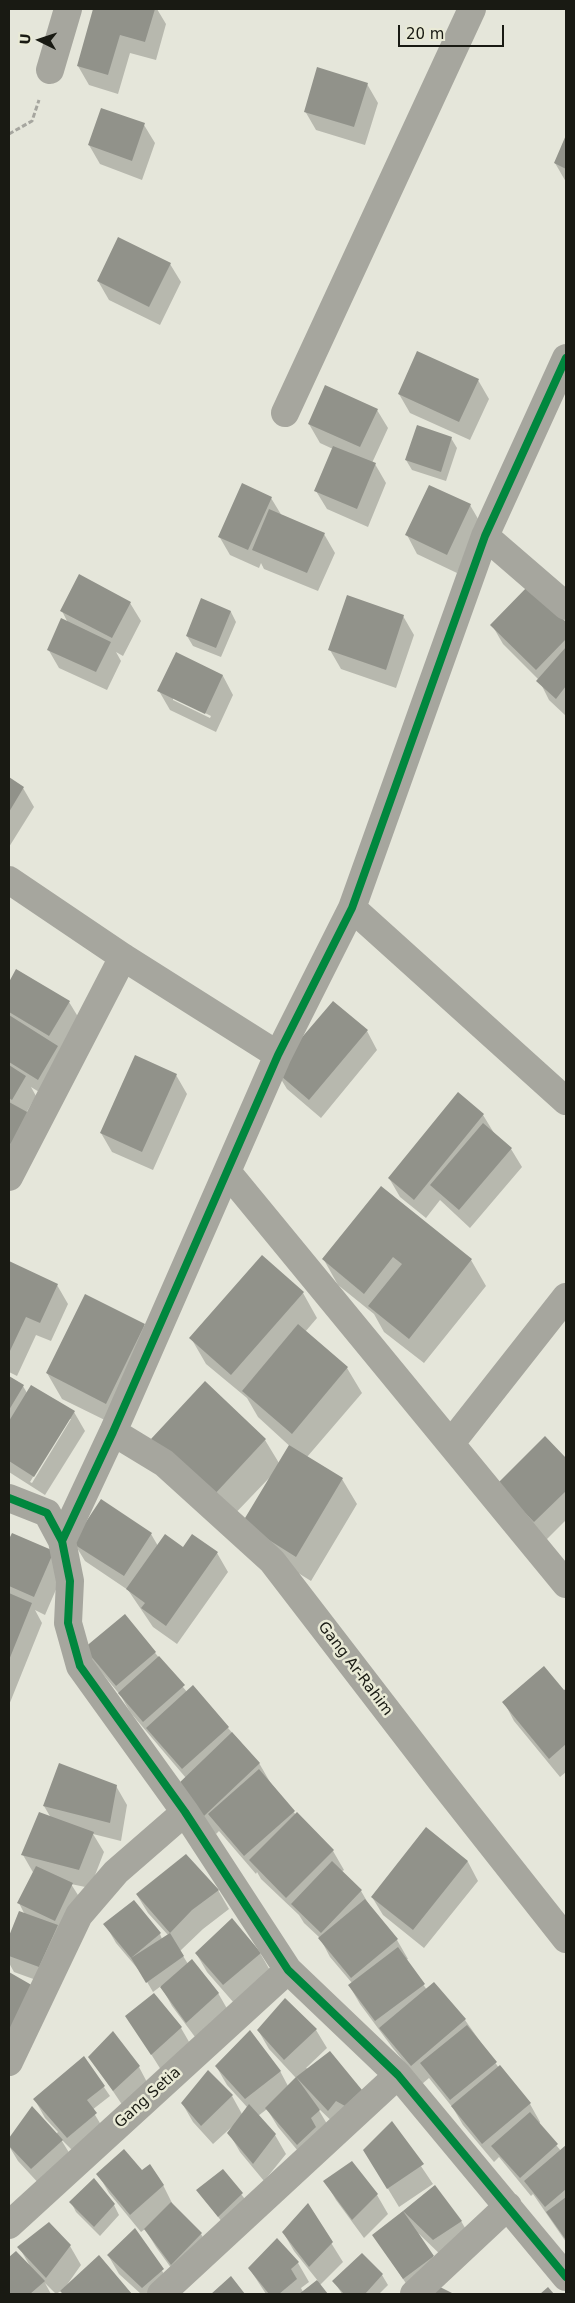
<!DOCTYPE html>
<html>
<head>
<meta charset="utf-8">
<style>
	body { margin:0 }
	#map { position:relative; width:575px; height:2303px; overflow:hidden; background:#e5e6da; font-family:"DejaVu Sans",sans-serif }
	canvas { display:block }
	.frame { position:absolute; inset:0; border:10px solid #191a13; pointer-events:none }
	.north { position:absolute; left:15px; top:15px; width:50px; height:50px; -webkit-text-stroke:4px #e9ead6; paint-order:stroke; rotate:274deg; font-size:14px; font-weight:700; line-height:20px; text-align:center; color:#191a13 }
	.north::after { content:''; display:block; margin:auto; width:18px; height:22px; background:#191a13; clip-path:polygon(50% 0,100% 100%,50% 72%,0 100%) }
	.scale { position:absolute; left:398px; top:25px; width:106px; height:22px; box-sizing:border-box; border:2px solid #191a13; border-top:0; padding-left:6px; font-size:15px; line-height:18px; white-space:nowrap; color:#191a13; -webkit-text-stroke:4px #e9ead6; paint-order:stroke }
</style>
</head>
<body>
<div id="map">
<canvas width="575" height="2303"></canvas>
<div class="frame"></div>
<div class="north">U</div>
<div class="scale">20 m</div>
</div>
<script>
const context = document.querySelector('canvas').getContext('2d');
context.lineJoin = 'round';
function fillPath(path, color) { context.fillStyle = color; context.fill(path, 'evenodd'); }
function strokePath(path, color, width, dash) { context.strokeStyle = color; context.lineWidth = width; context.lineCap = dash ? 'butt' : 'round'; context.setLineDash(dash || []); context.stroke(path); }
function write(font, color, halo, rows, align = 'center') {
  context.font = font + ' "DejaVu Sans",sans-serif'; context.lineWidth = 5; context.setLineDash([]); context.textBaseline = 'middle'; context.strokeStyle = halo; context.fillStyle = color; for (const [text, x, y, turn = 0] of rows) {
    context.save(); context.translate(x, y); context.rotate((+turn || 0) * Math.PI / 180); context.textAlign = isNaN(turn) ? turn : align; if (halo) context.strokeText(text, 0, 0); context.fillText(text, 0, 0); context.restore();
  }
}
const shadow = new Path2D(`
	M94,9h63l9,15 -10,36 -26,-7 -12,41 -29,-9 -11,-19z
	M367,84l11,19 -13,42 -49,-15 -11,-19z
	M144,125l11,18 -13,37 -42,-16 -11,-19z
	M566,138v44l-11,-19z
	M170,264l11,18 -21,43 -51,-25 -11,-19z
	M478,380l11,19 -19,41 -60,-27 -11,-19z
	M377,410l11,18 -16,35 3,1 11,19 -18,44 -41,-18 -11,-18 17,-42 -13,-6 -11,-19z
	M451,438l6,10 -11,33 -34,-11 -6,-10z
	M271,498l11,18 42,18 11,19 -17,38 -54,-22 -3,-6 -2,5 -29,-13 -11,-19z
	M470,505l11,19 -24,49 -40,-19 -10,-19z
	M529,587l37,37v92l-17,-16 -10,-20 -36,-36 -11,-19z
	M201,600l30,12 5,10 -15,35 -28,-11 -6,-10z
	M130,603l11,18 -18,35 -7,-4 5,9 -14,29 -48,-22 -11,-19 20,-26 -6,-12z
	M403,616l11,19 -18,53 -55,-19 -11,-19z
	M176,654l47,22 10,19 -17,37 -46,-22 -11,-19zM173,697l38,19 -1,2 -37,-18z
	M9,779l14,9 11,19 -25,40z
	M17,970l52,32 11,18 -31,78 -18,-11 5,9 -10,17 -17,72v-201z
	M367,1031l10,19 -56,68 -34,-29 -11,-18z
	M176,1075l11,19 -34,76 -41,-18 -11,-19z
	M458,1094l25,21 11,18 17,16 11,18 -52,61 -30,-28 -14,18 -26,-21 -11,-19z
	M382,1188l89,72 15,26 -62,77 -40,-31 -10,-18 -36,-29 -14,-25z
	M9,1262l48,23 11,19 -17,37 -15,-6 -19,41 -8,-4z
	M303,1293l14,25 -12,14 42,36 15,25 -55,64 35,22 15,25 -46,77 -53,-33 13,-72 -44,46 -60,-57 98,-25 14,23 15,-13 -36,-33 -11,-19 -41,-34 -15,-26z
	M144,1325l15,26 -38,77 -59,-29 -15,-26z
	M9,1377l14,9 4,7 47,19 11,19 -40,64 -36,-23zM68,1419h3l-39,64 -2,-1z
	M545,1438l21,21v61l-20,20 -48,-55z
	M12,1534l41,18 11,19 -19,44 -10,-5 7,13 -33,82v-163z
	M151,1534l7,12 59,7 11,19 -51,72 -24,-17 -25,-37 -43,-29 -11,-18z
	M125,1616l62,76 41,36 31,35 11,19 26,33 37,36 11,19 -3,2 20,19 10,17 26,32 11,19 -2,1 21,30 38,30 34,48 31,36 10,18 -1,2 22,27 5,-3v94l-33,-48 -2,2 -32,-39 -5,5 -31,-37 -10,-17 -24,-30 -7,6 -30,-37 -32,-43 -11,-19 3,-2 -22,-26 -10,-19 -16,-15 -5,-8 -38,-36 -4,-7 -1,2 -37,-43 -3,3 -28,-29 -2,-27 -56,-66 -9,-16 -24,-29 -11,-18z
	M566,1690v82l-6,5 -46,-56 -10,-19z
	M116,1786l11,19 -6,36 -28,-7 11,18 -14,36 -19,-4 12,19 -33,82 -36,-13 -5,-9v-24l11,-27 5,3 -6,-12 15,-29 -11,-19 28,-37 -7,-12z
	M426,1829l42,33 10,19 -54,67 -41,-33 -11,-18z
	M218,1890l11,19 -26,20 -23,22 8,13 30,29 11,19 -31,29 -26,-35 -11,-20 -8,6 -10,-17 -27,-32 -11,-19 55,10 2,5 6,-4 -20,-22 -11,-18z
	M196,1953h64l11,19 -37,31 -27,-31z
	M9,1973l25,15 -25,90z
	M153,1995l28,33 11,19 -29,26 -36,-57z
	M258,2030h58l11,18 -21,20 55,23 -22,37 -22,-21 13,22 -22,34 -30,-36 -11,-18 -9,7 17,19 11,19 -22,27 -24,-29 -11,-19 7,-10 -23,21 -20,-22 -11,-19 50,-7 10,18 5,-7 -20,-22 -11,-19 64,5 8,15 8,-8 -27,-29z
	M90,2057l49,10 10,19 -24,23z
	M84,2058l26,38 -18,14 14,23 -28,23 -18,-18 13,21 -31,28 -24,-26 -9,-15v-6l23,-32 24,26 2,-2 -13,-14 -10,-18z
	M392,2123l41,61 -34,23 -23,-38z
	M223,2171l25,32 -23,23 -27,-36z
	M142,2172l21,13 10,20 28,29 11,19 -30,30 -26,-36 -11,-18 -4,3 -32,-39 -11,-19z
	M325,2181l52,14 11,19 -24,24 -28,-38z
	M434,2186l27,35 11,19 -28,18 -26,-25 26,42 -31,19 -39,-59z
	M71,2202l43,3 5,10 -19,21 -24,-24z
	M308,2206l35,56 -23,23 7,9h-61l-17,-26 28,-28 21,23 11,19 -8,6 2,4 15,-11 -24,-30 -11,-19z
	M135,2230l39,59 -7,5h-26l-22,-20 -11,-19z
	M70,2246l11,19 -17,24 35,-32 31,37h-67l-2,-3 -5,3 -11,-11 6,11h-42v-35l7,-6 14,13 -11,-19z
	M362,2255l20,20 6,10 -9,9h-37l-8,-13z`);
const building = new Path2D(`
	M93,9h62l-10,33 -25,-7 -12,40 -31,-9z
	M317,67l51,16 -14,44 -50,-15z
	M101,108l44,15 -13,38 -44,-16z
	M566,135v34l-12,-6z
	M118,237l53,26 -22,44 -52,-26z
	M417,351l62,28 -20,43 -61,-28z
	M325,385l53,24 -18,38 -52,-23z
	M417,425l35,12 -11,35 -36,-12z
	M333,446l43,17 -19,46 -43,-18z
	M242,483l30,14 -24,53 -30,-13z
	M429,485l42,19 -24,51 -42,-20z
	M269,509l56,24 -18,40 -55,-23z
	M79,574l52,28 -19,36 -52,-27z
	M529,585l37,37v17l-30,31 -46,-45z
	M347,595l57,20 -18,55 -58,-20z
	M201,598l30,13 -15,37 -30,-12z
	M61,618l50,24 -15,30 -49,-22z
	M566,647v39l-10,13 -20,-18z
	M176,652l47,23 -18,39 -48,-23z
	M9,777l15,10 -15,25z
	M16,969l54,32 -21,35 -40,-24v-30z
	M333,1001l35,29 -59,70 -35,-30z
	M9,1015l49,31 -20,34 -29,-18z
	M135,1055l42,19 -35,78 -42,-19z
	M9,1065l17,11 -14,24 -3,-2z
	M458,1092l26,22 -70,86 -26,-22z
	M9,1102l20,11 -18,31 -2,-1z
	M483,1123l29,25 -53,62 -29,-25z
	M381,1186l91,73 -63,80 -41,-33 34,-42 -9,-7 -29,37 -42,-35z
	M262,1255l42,37 -73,83 -42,-37z
	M9,1261l49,23 -18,39 -14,-6 -17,36z
	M85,1294l60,30 -39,80 -60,-31z
	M298,1324l50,43 -56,67 -50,-43z
	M9,1376l15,9 -15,25z
	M205,1381l61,58 -54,58 -61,-58z
	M31,1385l44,26 -41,66 -25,-16v-40z
	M545,1436l21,22v33l-32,31 -37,-38z
	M289,1445l54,33 -47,79 -54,-34z
	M101,1499l51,34 -28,43 -52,-33z
	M12,1533l42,18 -20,46 -25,-11v-47z
	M165,1534l18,13 9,-13 26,18 -52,74 -25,-18 4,-5 -19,-14z
	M9,1593l23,10 -23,57z
	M125,1614l31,38 -40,34 -32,-38z
	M159,1656l26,29 -42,37 -25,-29z
	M544,1666l20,24 2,-1v55l-17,15 -47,-57z
	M193,1685l36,42 -47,42 -36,-41z
	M232,1732l28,31 -56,53 -28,-30z
	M59,1763l58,22 -7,38 -67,-17z
	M259,1769l36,42 -51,45 -36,-42z
	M39,1812l55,20 -15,38 -58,-15z
	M297,1812l37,38 -48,48 -37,-38z
	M426,1827l42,34 -55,69 -42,-33z
	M186,1854l33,36 -27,20 -22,23 -34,-39z
	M332,1861l30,29 -41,43 -30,-29z
	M36,1866l37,17 -18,38 -38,-18z
	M365,1899l33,40 -47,39 -33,-40z
	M134,1900l27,33 -30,25 39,-25 14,23 -38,27 -15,-25 -28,-34z
	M19,1911l39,14 -19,42 -30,-11v-20z
	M232,1918l29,35 -38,32 -28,-32z
	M398,1947l27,37 -50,37 -27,-36z
	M192,1959l27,34 -33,30 -26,-36z
	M9,1972l26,15 -26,50z
	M434,1982l32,37 -55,47 -32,-38z
	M154,1993l28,34 -31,28 -26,-39z
	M285,1998l32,31 -33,31 -27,-30z
	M467,2025l30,37 -47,38 -30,-37z
	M250,2030l31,41 -36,28 -30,-33z
	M113,2031l27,35 -27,25 -25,-34z
	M330,2051l32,39 -17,16 -9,-5 -8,10 -32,-34z
	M84,2056l21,30 -18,14 10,13 -30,25 -34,-39z
	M500,2065l31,38 -49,41 -31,-38z
	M208,2070l25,25 -32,31 -20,-23z
	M296,2077l24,33 -9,8 5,9 -19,18 -32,-37z
	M249,2104l27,30 -23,30 -26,-31z
	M32,2106l31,34 -32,29 -22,-23v-8z
	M530,2112l28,32 -38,34 -29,-32z
	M392,2121l32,43 -37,25 -24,-39z
	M566,2145v44l-21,18 -21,-26z
	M124,2149l18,21 8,-6 14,21 -34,30 -34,-41z
	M352,2161l26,33 -26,26 -29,-39z
	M223,2169l20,24 -25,24 -22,-27z
	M94,2178l21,26 -21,23 -25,-25z
	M435,2185l27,36 -29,19 -30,-29z
	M566,2197v43l-20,-28z
	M171,2202l31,31 -31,32 -27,-36z
	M308,2203l25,39 -24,25 -27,-35z
	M403,2211l31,45 -31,23 -31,-44z
	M49,2222l22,23 -25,33 -29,-31z
	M135,2228l29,41 -22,19 -35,-33z
	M277,2238l22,24 -8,7 6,10 -18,15h-10l-21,-26z
	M16,2251l29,30 -15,13h-21v-37z
	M362,2253l21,21 -18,20h-21l-12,-13z
	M99,2255l33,39h-69l-3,-3z
	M231,2276l14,18h-34z
	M317,2280l11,14h-29z
	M438,2286l16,8h-20z
	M548,2287l6,7h-14z`);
const path = new Path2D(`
	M9,134l23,-13 7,-21`);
const minor = new Path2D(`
	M50,70l18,-61
	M285,413l187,-404
	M485,536l81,70
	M9,880l114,77 155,98
	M352,908l214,193
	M228,1173l338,411
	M9,1177l114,-220
	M113,1432l51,31 108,98 170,221 124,157
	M451,1443l115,-146
	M9,1498l38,15 15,28 8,40 -2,42 12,43 105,146 103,158 110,105 168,202
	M62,1541l51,-109 165,-377 74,-147 133,-372 81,-178
	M9,2062l70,-147 37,-43 69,-60
	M9,2225l279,-255
	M161,2294l237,-219
	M414,2294l94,-88`);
const cycleway = new Path2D(`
	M9,1498l38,15 15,28 8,40 -2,42 12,43 105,146 103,158 110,105 168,202
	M62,1541l51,-109 165,-377 74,-147 133,-372 81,-178`);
const streetNames = [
	["Gang Ar-Rahim",355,1669,53],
	["Gang Setia",148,2098,-42]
];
fillPath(shadow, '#0003');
fillPath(building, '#91928a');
strokePath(path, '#a6a69f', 3, [5, 2.5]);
strokePath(minor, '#a6a69e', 28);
strokePath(cycleway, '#00873e', 8);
write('15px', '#191a13', '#e9ead6', streetNames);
</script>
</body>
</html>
